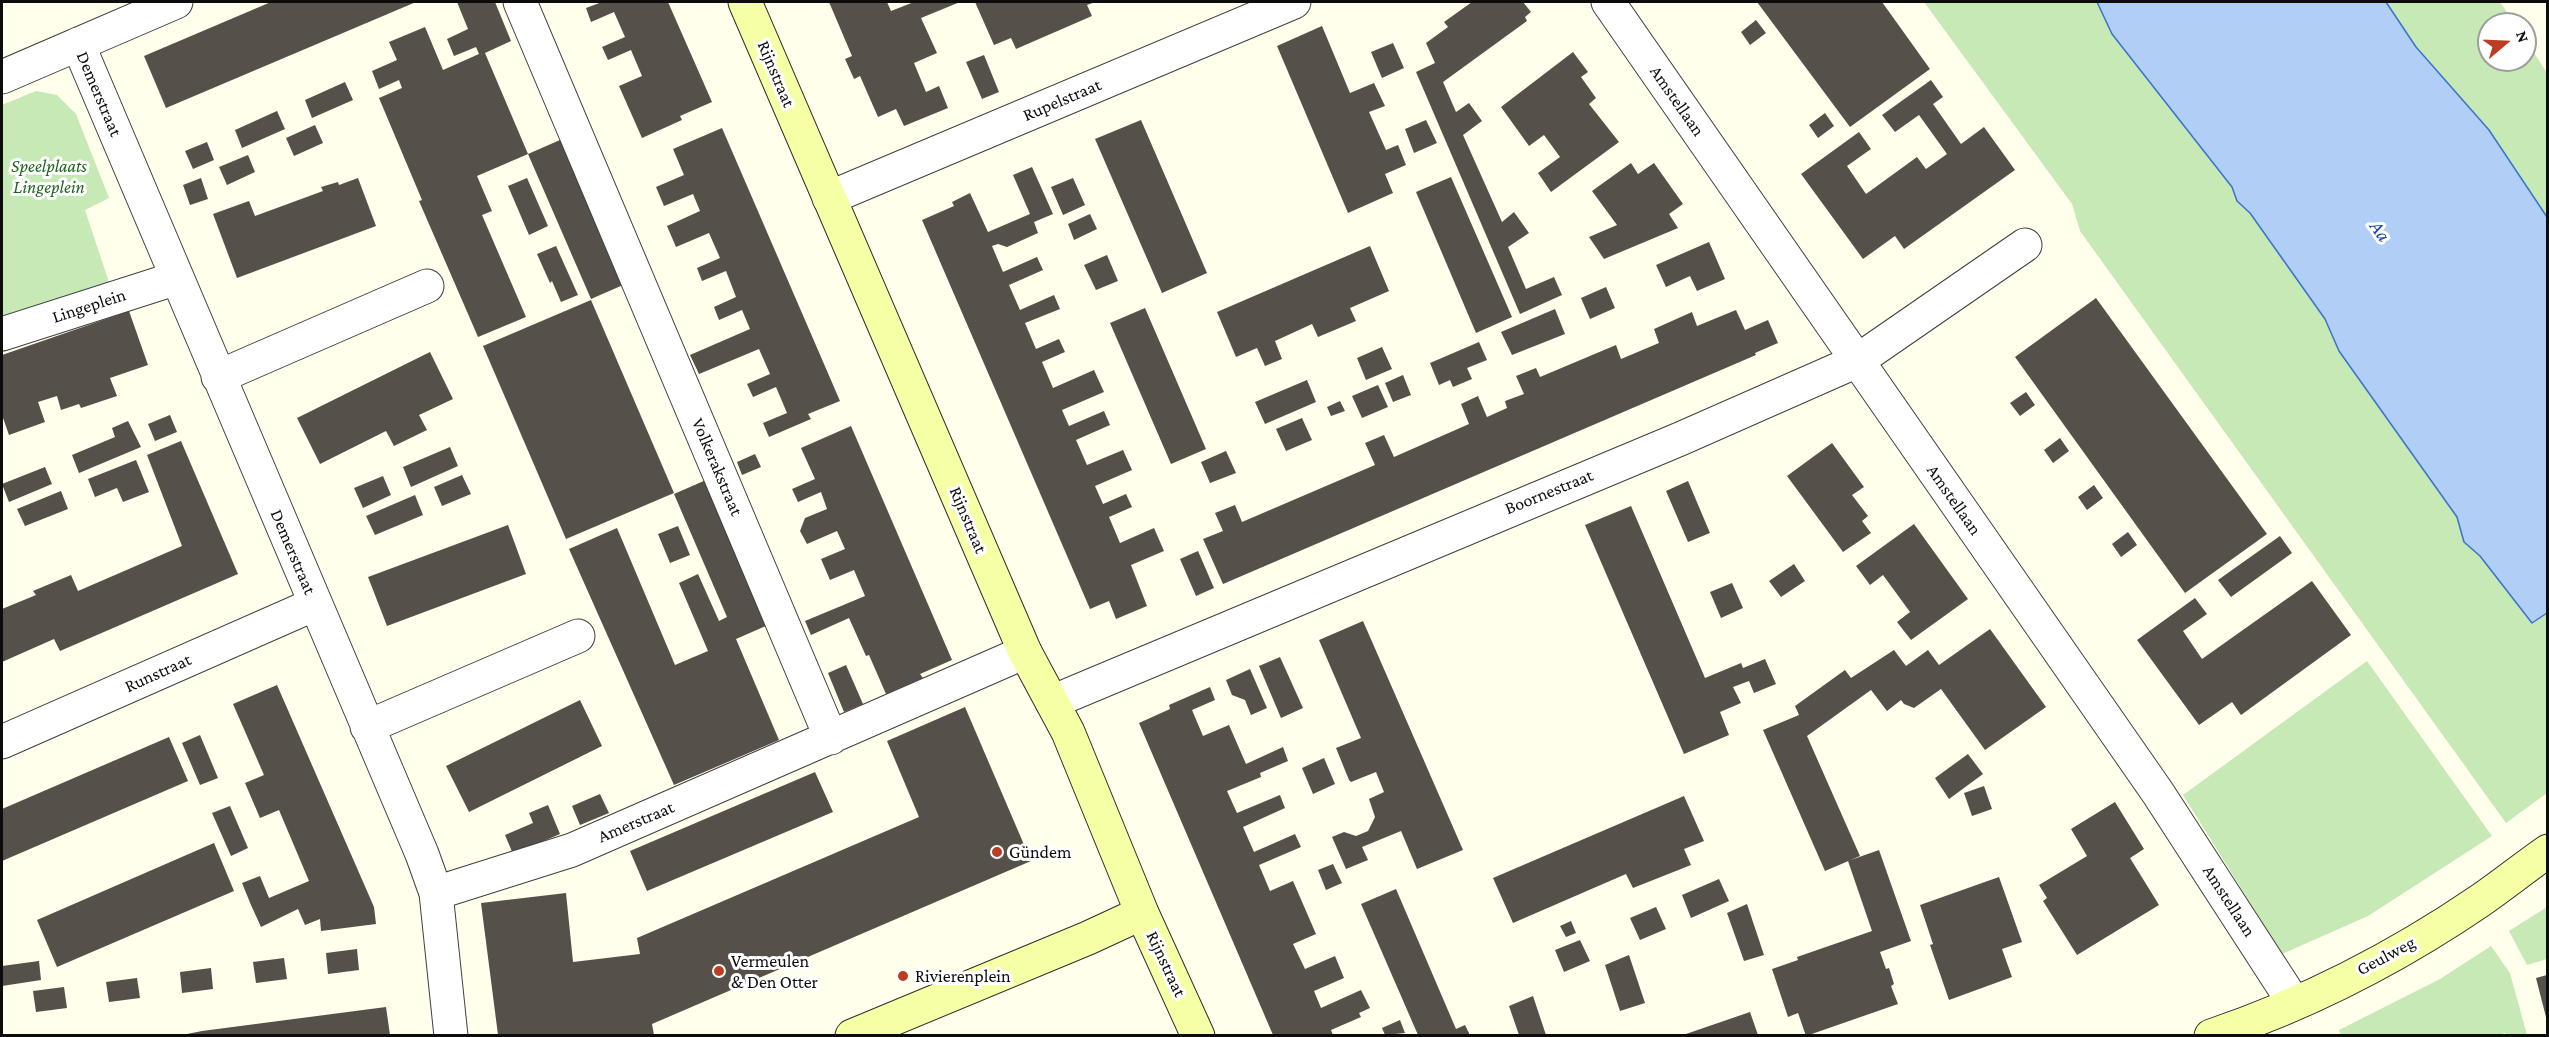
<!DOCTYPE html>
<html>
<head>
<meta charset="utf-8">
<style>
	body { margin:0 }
	#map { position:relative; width:2549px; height:1037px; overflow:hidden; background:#ffffeb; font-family:"Crimson Pro",serif }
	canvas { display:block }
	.frame { position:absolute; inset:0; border:3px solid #0c0c0c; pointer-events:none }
	.north { position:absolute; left:2477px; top:12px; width:60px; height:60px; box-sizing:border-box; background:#fff; border:2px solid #9e9e9e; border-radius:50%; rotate:71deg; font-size:16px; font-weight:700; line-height:24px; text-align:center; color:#0c0c0c }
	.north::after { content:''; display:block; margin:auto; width:21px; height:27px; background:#bc3c24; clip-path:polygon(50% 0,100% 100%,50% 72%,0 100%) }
</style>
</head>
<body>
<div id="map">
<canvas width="2549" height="1037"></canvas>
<div class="frame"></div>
<div class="north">N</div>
</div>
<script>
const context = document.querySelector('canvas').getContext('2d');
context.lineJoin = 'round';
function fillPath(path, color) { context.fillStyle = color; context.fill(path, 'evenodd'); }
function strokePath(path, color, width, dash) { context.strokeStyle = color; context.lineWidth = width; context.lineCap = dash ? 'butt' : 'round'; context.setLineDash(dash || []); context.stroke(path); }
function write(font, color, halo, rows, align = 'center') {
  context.font = font + ' "Crimson Pro",serif'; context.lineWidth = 6; context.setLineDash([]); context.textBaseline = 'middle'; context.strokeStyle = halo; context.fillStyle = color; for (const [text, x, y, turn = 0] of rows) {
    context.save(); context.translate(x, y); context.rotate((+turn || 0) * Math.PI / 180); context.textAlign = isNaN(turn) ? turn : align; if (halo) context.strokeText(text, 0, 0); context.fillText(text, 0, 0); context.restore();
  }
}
const green = new Path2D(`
	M1924,2h173l15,32 120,153 5,14 13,12 75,106 14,32 118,166 7,25 16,14 53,67 14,-10v180l-41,30 -426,-592 -8,-27z
	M2386,2h114l15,22h-26v36h36v-21l22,34v144l-58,-87 -73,-83z
	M36,91l21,4 19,19 33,84 -24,12 24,72 -107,36v-213z
	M2367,661l125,175 -124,80 -86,38 -99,-159z
	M2547,907v52l-20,6 -18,-34z
	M2491,946l19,27 17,62h-21l-1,-2 -10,3 -154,-1 -2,-5 101,-51z`);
const water = new Path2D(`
	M2097,2h289l30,45 73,83 58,87v396l-15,10 -52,-67 -16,-14 -7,-25 -118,-166 -14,-32 -75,-106 -13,-12 -5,-14 -120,-153z`);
const building = new Path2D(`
	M271,2h145l-250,106 -22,-52z
	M457,2h38l16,39 -26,12 43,101 -51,22 15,35 -10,4 44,102 -48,20 -59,-136 3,-1 -43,-102 23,-10 -3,-8 -20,9 -7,-18 25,-11 -8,-18 36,-15 18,43 36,-16 -3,-7 -22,9 -7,-17 21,-10z
	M602,2h66l44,100 -32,14 2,4 -40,18 -23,-52 23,-10 -11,-26 -23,10 -6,-13 23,-10 -11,-25 -23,10 -5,-14z
	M829,2h58l4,9 23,-9h46l-39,16 16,35 -23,10 12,29 13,-6 9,22 -44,18 -8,-17 -18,8 -18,-41 -6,3 -9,-20 7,-3z
	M975,2h120l-8,3 5,11 -76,33 -5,-11 -17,7z
	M1472,2h51l8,10 -6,5 2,4 -84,61 13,30 13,-9 13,18 -19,14 39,87 12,-10 15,21 -21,14 18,42 28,-12 8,18 -42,19 -104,-242 19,-9 -9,-20 22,-16 -4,-5z
	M1757,2h125l48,67 -80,58z
	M1756,20l10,13 -16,12 -9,-13z
	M1322,26l28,67 24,-10 11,23 -16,6 17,38 12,-5 8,20 -21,9 8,19 -45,20 -71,-167z
	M1393,43l11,25 -22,10 -11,-26z
	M1573,52l15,20 -7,5 15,21 -7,6 30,38 -68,50 -13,-19 22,-16 -16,-22 -15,11 -28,-39z
	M984,55l15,37 -17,7 -16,-37z
	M1931,80l12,17 -10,7 28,40 23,-17 31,43 -111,79 -9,-13 -32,23 -62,-85 58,-42 12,17 -24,17 19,28 51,-37 9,12 21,-15 -28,-39 -24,17 -13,-17z
	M345,82l8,18 -41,18 -7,-18z
	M277,111l8,18 -43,19 -7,-18z
	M1825,113l9,13 -16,12 -9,-13z
	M1141,120l66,153 -45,20 -67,-154z
	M1426,120l11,23 -23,10 -9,-24z
	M315,125l8,18 -29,13 -8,-18z
	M722,128l118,273 -32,13 3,5 -42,18 -6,-14 24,-10 -11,-26 -23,10 -6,-13 23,-10 -11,-25 -60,25 -9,-19 60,-26 -8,-19 -23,10 -5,-13 22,-10 -10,-26 -24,10 -5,-13 23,-10 -11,-25 -33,14 -9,-21 33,-15 -7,-17 -29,12 -8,-19 28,-12 -11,-26z
	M560,140l63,145 -32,14 -63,-145z
	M207,142l7,18 -21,9 -8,-18z
	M248,155l7,17 -28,13 -8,-18z
	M1631,163l7,11 16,-11 29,41 -14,10 9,14 -74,31 -15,-22 28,-12 -25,-34z
	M1032,167l21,47 -19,8 4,11 -31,14 -9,-3 -6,2 11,26 34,-15 6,13 -34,15 11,25 34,-15 6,14 -35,14 11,26 23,-10 6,13 -23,10 11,26 41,-18 10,22 -42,18 7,16 35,-15 6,14 -34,15 11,25 36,-15 9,20 -37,16 8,18 23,-10 6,13 -23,10 11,26 34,-15 10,23 -33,14 16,41 -31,13 -7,-18 -19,8 -168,-389 32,-14 -2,-4 18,-9 18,39 42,-18 -17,-39z
	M1451,177l61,140 -36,16 -60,-141z
	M201,178l7,21 -18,6 -7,-20z
	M358,178l18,48 -139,52 -24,-64 36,-13 6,15 68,-25 -2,-4 17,-5 1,3z
	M527,178l21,48 -19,9 -21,-49z
	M1073,178l12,27 -22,10 -12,-28z
	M1090,214l7,15 -23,11 -6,-16z
	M1709,242l16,37 -28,12 -7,-15 -24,11 -10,-22z
	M556,246l22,49 -17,7 -9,-21 -2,2 -13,-29z
	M1370,246l19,45 -39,17 6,13 -38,16 -6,-13 -37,17 7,18 -17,7 -8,-18 -21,9 -19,-45z
	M1107,255l11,26 -22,9 -12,-25z
	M1606,287l9,21 -25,11 -9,-21z
	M2096,298l171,236 -82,59 -170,-236z
	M591,300l83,193 -108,46 -83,-193z
	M1145,308l61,141 -35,15 -61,-141z
	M1555,309l10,25 -53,21 -11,-23z
	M1736,310l9,20 23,-10 10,23 -23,10 1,2 -533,229 -20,-45 20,-8 -8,-18 20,-8 7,17 133,-57 -10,-22 19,-8 10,22 75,-33 -8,-20 17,-8 9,21 20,-9 -2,-7 19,-7 -8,-18 20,-8 4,9 76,-32 5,14 38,-16 -5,-14 38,-17 5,14z
	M129,311l19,54 -38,13 7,18 -36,12 -2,-4 -18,6 -4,-14 -19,6 7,20 -36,13 -7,-20v-60z
	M1479,342l8,18 -20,8 5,11 -19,8 -3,-7 -11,5 -9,-22z
	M1382,347l10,22 -26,11 -9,-22z
	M430,352l23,47 -34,16 8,15 -33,16 -8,-15 -66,33 -23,-46z
	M1403,375l8,20 -18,7 -8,-19z
	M1307,380l9,22 -51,22 -10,-22z
	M1378,385l10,22 -26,11 -10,-22z
	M2026,392l9,13 -15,11 -10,-13z
	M1340,401l5,10 -14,5 -4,-9z
	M170,415l7,17 -22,9 -7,-17z
	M1302,418l10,22 -26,11 -10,-22z
	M128,421l13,26 -62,26 -7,-18 43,-18 -3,-9z
	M851,426l101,234 -32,14 3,4 -37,16 -17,-39 -3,1 -17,-38 -38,17 -6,-14 60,-25 -11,-26 -24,10 -9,-21 24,-10 -8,-18 -30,13 -7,-13 5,-13 22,-9 -6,-17 -23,10 -6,-13 23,-10 -14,-31z
	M2060,438l9,13 -16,12 -9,-13z
	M181,441l57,133 -178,77 -6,-12 -52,23v-53l34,-14 -3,-4 38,-16 7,16 104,-45 -35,-91z
	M1832,443l32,44 -12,8 16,21 -6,5 9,12 -28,19 -56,-76z
	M450,447l8,19 -47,21 -8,-20z
	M1226,451l10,22 -26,10 -9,-21z
	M755,454l6,13 -19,8 -5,-13z
	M136,460l13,32 -26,10 -6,-14 -22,9 -7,-18z
	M45,467l7,17 -43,18 -7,-18z
	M462,475l9,19 -29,12 -8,-19z
	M383,476l8,19 -28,13 -9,-20z
	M706,480l62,145 -32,14 43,101 -105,45 -105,-236 48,-21 58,137 33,-14 -29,-68 19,-9 21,47 8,-4 -53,-123z
	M1688,481l22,52 -22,9 -22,-51z
	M2094,485l9,13 -16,12 -9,-13z
	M61,491l7,18 -43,17 -8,-17z
	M415,495l8,20 -48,20 -9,-19z
	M1631,506l74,172 36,-15 2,5 22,-9 11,25 -22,9 -5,-12 -16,6 8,16 -21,9 9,23 -45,19 -99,-229z
	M1914,524l54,75 -57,41 -14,-18 13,-10 -27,-37 -13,10 -14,-19z
	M508,525l18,49 -139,52 -19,-49z
	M678,526l12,29 -20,8 -12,-29z
	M2128,532l9,13 -16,12 -9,-13z
	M2280,536l12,17 -61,44 -13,-17z
	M1198,551l16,37 -18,8 -16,-37z
	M1794,564l11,17 -24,16 -12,-16z
	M2312,581l39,54 -110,80 -9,-13 -33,23 -62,-85 58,-42 12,16 -24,17 19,28z
	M1732,583l11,25 -22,10 -11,-26z
	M1363,621l100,229 -46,19 -16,-38 -39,16 6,13 -22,9 -14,-32 12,-5 12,4 12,-5 7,-14 -6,-18 15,-7 -8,-20 -25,10 -2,-2 -13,-32 25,-10 -42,-98z
	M1990,629l56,78 -61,43 -44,-61 -27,19 -10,-4 -3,-4 -14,11 -16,-21 -64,46 53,120 -35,15 -62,-141 36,-15 -4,-9 50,-36 6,8 43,-28 12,16 22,-16 11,15z
	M1280,657l23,51 -22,10 -22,-52z
	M846,665l17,39 -19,8 -16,-39z
	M1250,669l17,39 -16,7 -6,-15 -13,-5 -6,-15z
	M277,685l97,222 2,17 -55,7 -1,-12 -15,6 -7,-16 -37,18 -10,-22 -9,-22 18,-7 9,22 40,-17 -30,-71 -19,8 -15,-35 19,-8 -31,-71z
	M1210,687l5,13 -23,10 11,26 26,-11 17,39 37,-17 5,14 -28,12 1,4 -34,14 10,22 43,-18 5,13 -42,19 11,25 41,-18 6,13 -42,18 11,26 23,-10 23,53 -23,10 12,25 30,-13 9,22 -30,13 7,17 40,-18 9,18 -11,5 2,4 -30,13 2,5h-60l-134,-312 31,-14 -1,-4z
	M580,700l22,46 -133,66 -23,-46z
	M965,707l66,154 -379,163 2,11h-156l-17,-132 85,-10 7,69 67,-8 -3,-16 282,-121 -32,-76z
	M200,735l18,43 -18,7 -18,-42z
	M169,737l19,44 -186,80v-52z
	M1968,754l15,20 -34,25 -14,-21z
	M1324,758l11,26 -22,10 -11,-26z
	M815,772l18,40 -186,79 -17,-40z
	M1984,786l8,23 -20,7 -8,-23z
	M600,794l9,19 -29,12 -8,-19z
	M1684,796l20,45 -20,8 7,16 -58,23 -7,-14 -113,49 -20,-45z
	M2115,802l29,47 -14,9 29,47 -82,50 -34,-54 4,-3 -8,-13 48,-29 -16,-27z
	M548,805l12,29 -47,20 -8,-19 28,-12 -4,-10z
	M230,806l18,42 -17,8 -19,-43z
	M214,843l20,48 -177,76 -20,-47z
	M1879,850l32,91 -31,11 6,17 3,-1 5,16 -3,2 7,18 -92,32 -8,-23 -10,4 -16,-48 26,-9 -1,-3 75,-26 -24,-70z
	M1333,864l9,19 -16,7 -8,-20z
	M1999,877l23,65 -20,7 10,28 -63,23 -19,-55 3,-1 -13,-39z
	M1719,879l10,22 -38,17 -9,-23z
	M1396,889l60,140 9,-4 5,10h-52l-57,-131z
	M1747,904l17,51 -20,6 -17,-48z
	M1656,907l10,22 -26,11 -10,-22z
	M1571,921l5,12 -10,4 -6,-11z
	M1580,940l10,21 -26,11 -9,-22z
	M357,949l2,21 -31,4 -2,-21z
	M1629,955l16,48 -25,8 -15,-46z
	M284,958l3,21 -31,4 -3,-21z
	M39,961l2,19 -39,6v-20z
	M211,968l2,21 -31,4 -2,-21z
	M2547,975v46l-11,-43z
	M137,978l3,20 -31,4 -3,-20z
	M64,987l3,21 -31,4 -3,-21z
	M1533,996l13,39h-27l-10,-29z
	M386,1007l4,28h-208l20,-4z
	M1750,1012l8,23h-75z
	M1400,1020l5,13 -20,2 -3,-7z`);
const street = new Path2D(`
	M520,2l311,736
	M1608,2l550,791 136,210
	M78,44l344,810 14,39 15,143
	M2,77l174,-75
	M829,198l465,-196
	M2,334l175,-56
	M218,377l209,-91
	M1052,702l628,-263 177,-78 168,-116
	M367,727l211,-91
	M2,742l313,-138
	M436,893l136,-43 453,-198`);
const secondary = new Path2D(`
	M745,2l280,650 43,80 74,181 56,123
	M852,1036l236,-98 54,-25
	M2211,1036c95,-32 188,-80 270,-136 23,-16 44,-33 67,-49`);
const markers = [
	[997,852,6,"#bc3c24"],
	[719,971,6,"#bc3c24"],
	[903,976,6,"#bc3c24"]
];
const streetNames = [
	["Rijnstraat",776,74,67],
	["Demerstraat",99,94,67],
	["Rupelstraat",1062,100,-23],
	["Amstellaan",1677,101,55],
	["Lingeplein",89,306,-18],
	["Volkerakstraat",717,467,67],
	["Boornestraat",1549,492,-22],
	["Amstellaan",1954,500,55],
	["Rijnstraat",968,520,67],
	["Demerstraat",293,552,67],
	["Runstraat",158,673,-24],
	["Amerstraat",636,822,-23],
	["Amstellaan",2229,901,57],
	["Geulweg",2386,956,-28],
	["Rijnstraat",1166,964,65]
];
const parkNames = [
	["Speelplaats",49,166],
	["Lingeplein",49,187]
];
const poiNames = [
	["Gündem",1009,852],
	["Vermeulen",731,961],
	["& Den Otter",731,982],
	["Rivierenplein",915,976]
];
const waterNames = [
	["Aa",2380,231,54]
];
fillPath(green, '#c6e9b6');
fillPath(water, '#b0cef6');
strokePath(water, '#3773cd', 1.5);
fillPath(building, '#555049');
strokePath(street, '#3f3f3f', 35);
strokePath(secondary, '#2e2e2e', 35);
strokePath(street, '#fff', 33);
strokePath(secondary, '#f7ffa6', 33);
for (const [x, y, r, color] of markers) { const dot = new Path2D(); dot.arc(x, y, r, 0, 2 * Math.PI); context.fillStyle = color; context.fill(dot); strokePath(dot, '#fff', 2); }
write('18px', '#0c0c0c', '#fff', streetNames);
write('italic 18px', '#1d641d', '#fff', parkNames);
write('18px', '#0c0c0c', '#fff', poiNames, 'left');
write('italic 20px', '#16479e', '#fff', waterNames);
</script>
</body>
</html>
